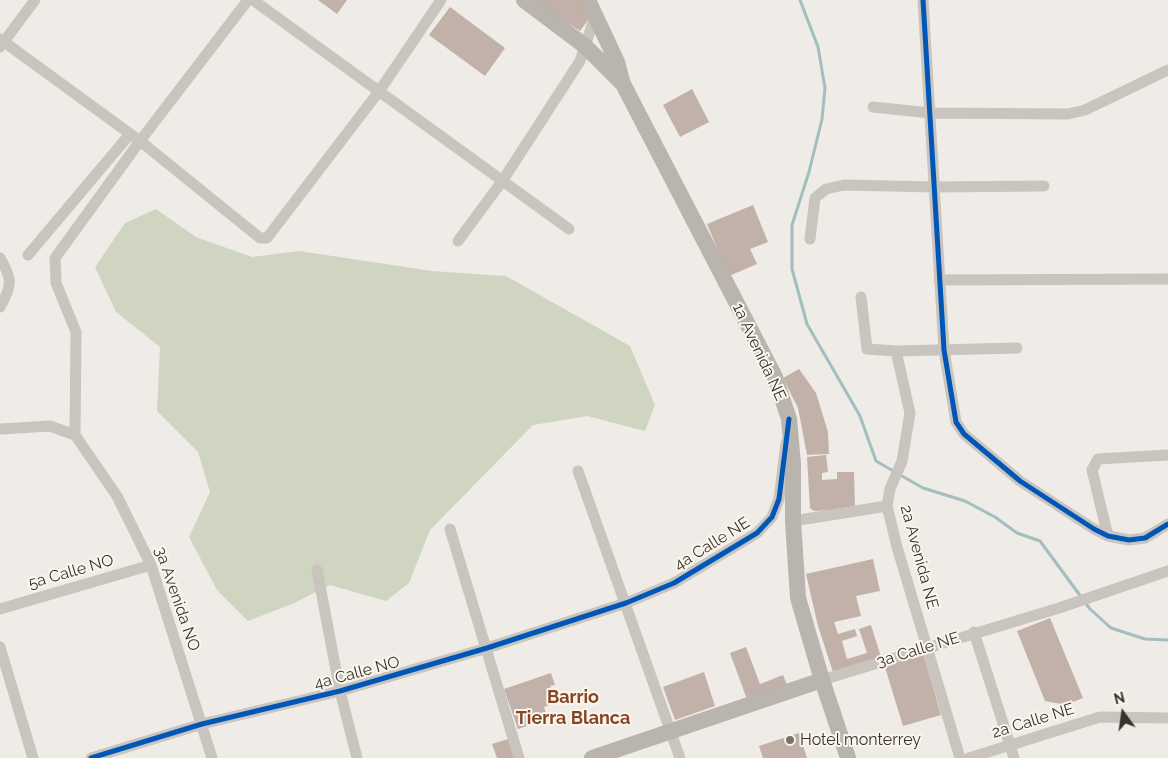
<!DOCTYPE html>
<html>
<head>
<meta charset="utf-8">
<style>
	body { margin:0 }
	#map { position:relative; width:1168px; height:758px; overflow:hidden; background:#efebe6; font-family:Raleway,sans-serif }
	canvas { display:block }
	.north { position:absolute; left:1098px; top:688px; width:50px; height:50px; -webkit-text-stroke:4px #faf6ee; paint-order:stroke; rotate:346deg; font-size:14px; font-weight:700; line-height:20px; text-align:center; color:#3a312c }
	.north::after { content:''; display:block; margin:auto; width:18px; height:22px; background:#3a312c; clip-path:polygon(50% 0,100% 100%,50% 72%,0 100%) }
</style>
</head>
<body>
<div id="map">
<canvas width="1168" height="758"></canvas>
<div class="north">N</div>
</div>
<script>
const context = document.querySelector('canvas').getContext('2d');
context.lineJoin = 'round';
function fillPath(path, color) { context.fillStyle = color; context.fill(path, 'evenodd'); }
function strokePath(path, color, width, dash) { context.strokeStyle = color; context.lineWidth = width; context.lineCap = dash ? 'butt' : 'round'; context.setLineDash(dash || []); context.stroke(path); }
function write(font, color, halo, rows, align = 'center') {
  context.font = font + ' Raleway,sans-serif'; context.lineWidth = 4; context.setLineDash([]); context.textBaseline = 'middle'; context.strokeStyle = halo; context.fillStyle = color; for (const [text, x, y, turn = 0] of rows) {
    context.save(); context.translate(x, y); context.rotate((+turn || 0) * Math.PI / 180); context.textAlign = isNaN(turn) ? turn : align; if (halo) context.strokeText(text, 0, 0); context.fillText(text, 0, 0); context.restore();
  }
}
const green = new Path2D(`
	M156,209l40,28 56,20 47,-6 133,20 74,5 124,70 25,59 -10,26 -58,-15 -54,9 -103,105 -21,53 -23,18 -56,-16 -38,19 -44,17 -31,-31 -28,-53 21,-45 -12,-40 -41,-41 3,-64 -44,-35 -21,-45 30,-44z`);
const stream = new Path2D(`
	M800,0l18,47 7,41 -3,31 -13,53 -17,53v44l15,55 53,92 16,45 47,27 42,13 30,16 22,16 23,8 50,68 21,19 34,11 23,1`);
const building = new Path2D(`
	M318,0h29l-10,14z
	M533,0h50l5,20 -8,11z
	M450,7l55,41 -20,28 -56,-41z
	M692,89l17,33 -29,15 -17,-32z
	M753,205l15,37 -18,7 7,15 -28,12 -22,-52z
	M799,369l17,24 12,39 1,22 -22,1 -9,-47 -15,-30z
	M826,455l2,17 -6,1v7l15,-1v-7h17l1,37 -41,2 -4,-3 -3,-51z
	M873,559l7,32 -24,5 5,20 -27,6 4,12 17,-5 2,7 -15,5 5,18 20,-6 -8,-24 12,-4 11,35 -49,12 -15,-46 -12,-52z
	M1050,618l33,80 -17,7 -21,-4 -28,-70z
	M746,647l14,37 23,-9 5,12 -40,15 -18,-49z
	M923,653l18,62 -38,11 -19,-62z
	M704,672l11,34 -40,14 -12,-33z
	M551,673l4,12 -5,1 6,17 -12,4 4,12 -30,10 -14,-40z
	M799,733l8,25h-44l-4,-12z
	M508,739l6,19h-17l-5,-14z`);
const street = new Path2D(`
	M253,0l316,229
	M923,0l21,350 12,72 8,12 56,47 74,48 14,7 21,4 16,-2 23,-14
	M0,39l140,102 120,97h7l113,-148 61,-90
	M0,47l35,-47
	M873,107l57,6 138,1 17,-4 83,-40
	M810,239l5,-41 11,-9 18,-4 90,2 110,-1
	M458,241l45,-61 77,-119 15,-45
	M28,255l102,-121
	M0,258c13,22 12,28 0,49
	M939,280l229,-1
	M861,297l6,52 29,2
	M0,429l50,-3 25,9
	M75,435l1,-103 -20,-49 -1,-25 85,-117 108,-141
	M75,435l42,61 34,69 61,193
	M578,471l102,287
	M793,521l94,-15
	M450,529l69,229
	M1108,536l-16,-66 6,-11 70,-4
	M317,570l23,121 17,67
	M0,609l151,-44
	M974,632l40,126
	M0,647l33,111
	M822,680l237,-72 109,-37
	M91,758l111,-34 138,-33 147,-43 139,-45 48,-20 83,-50 15,-16 7,-18 7,-56
	M960,758l-63,-211 -10,-41 3,-17 12,-28 8,-48 -14,-62 121,-3
	M969,758l131,-41 68,1`);
const secondary = new Path2D(`
	M524,0l61,46 36,36
	M588,0l29,62 6,22 152,293 14,42 4,45v57l5,77 24,82 26,78
	M592,758l230,-78`);
const cycleway = new Path2D(`
	M923,0l21,350 12,72 8,12 56,47 74,48 14,7 21,4 16,-2 23,-14
	M91,758l111,-34 138,-33 147,-43 139,-45 48,-20 83,-50 15,-16 7,-18 10,-80`);
const markers = [
	[790,740,5,"#79726d"]
];
const streetNames = [
	["1a Avenida NE",759,352,65],
	["4a Calle NE",712,544,-32],
	["2a Avenida NE",919,557,75],
	["5a Calle NO",71,572,-16],
	["3a Avenida NO",177,599,71],
	["3a Calle NE",918,650,-17],
	["4a Calle NO",357,673,-15],
	["2a Calle NE",1033,721,-17]
];
const poiNames = [
	["Hotel monterrey",800,740]
];
const neighbourhoodNames = [
	["Barrio",573,698],
	["Tierra Blanca",573,719]
];
fillPath(green, '#cfd5c0');
strokePath(stream, '#a2bec0', 3);
fillPath(building, '#c2b1a8');
strokePath(street, '#c9c4be', 11);
strokePath(secondary, '#b9b4ae', 16);
strokePath(cycleway, '#0057b8', 5);
for (const [x, y, r, color] of markers) { const dot = new Path2D(); dot.arc(x, y, r, 0, 2 * Math.PI); context.fillStyle = color; context.fill(dot); strokePath(dot, '#faf6ee', 2); }
write('16px', '#3a312c', '#faf6ee', streetNames);
write('16px', '#3a312c', '#faf6ee', poiNames, 'left');
write('bold 18px', '#884526', '#faf6ee', neighbourhoodNames);
</script>
</body>
</html>
